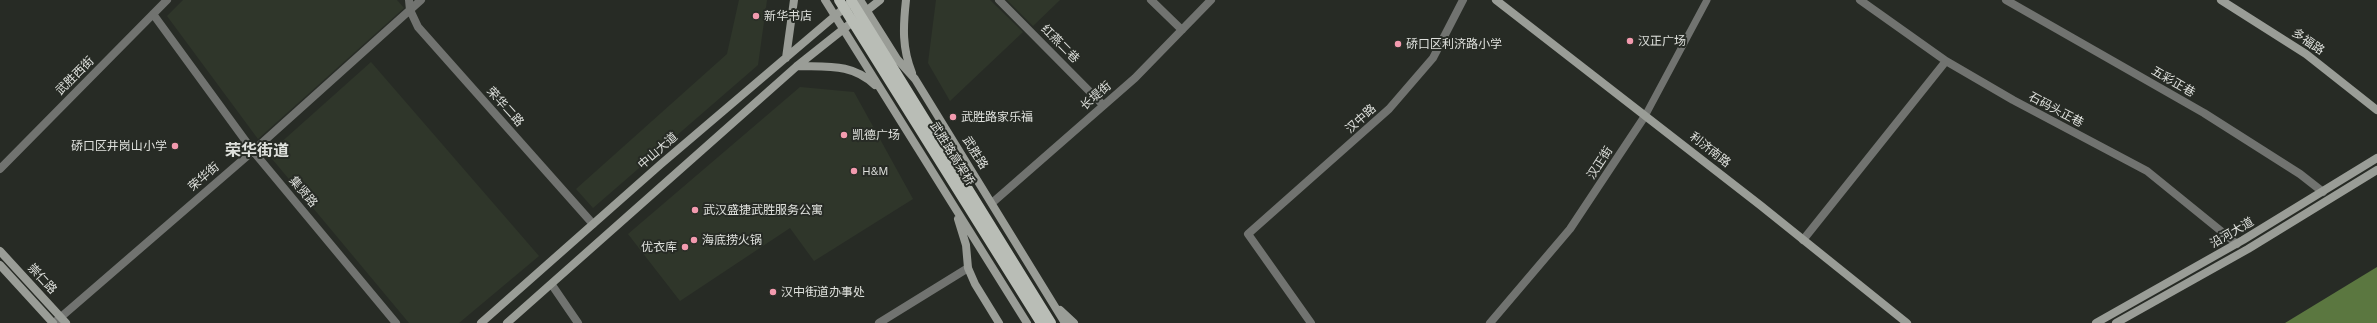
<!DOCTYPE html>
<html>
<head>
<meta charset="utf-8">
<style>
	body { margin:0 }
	canvas { display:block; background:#272b25 }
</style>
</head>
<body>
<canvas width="2377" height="323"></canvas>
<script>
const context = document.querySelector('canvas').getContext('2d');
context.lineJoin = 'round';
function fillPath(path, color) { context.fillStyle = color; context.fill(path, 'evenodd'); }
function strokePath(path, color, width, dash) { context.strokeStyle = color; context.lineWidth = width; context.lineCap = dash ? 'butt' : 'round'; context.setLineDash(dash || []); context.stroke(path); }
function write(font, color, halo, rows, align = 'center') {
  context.font = font + ' "Work Sans","Noto Sans SC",sans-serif'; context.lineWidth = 4; context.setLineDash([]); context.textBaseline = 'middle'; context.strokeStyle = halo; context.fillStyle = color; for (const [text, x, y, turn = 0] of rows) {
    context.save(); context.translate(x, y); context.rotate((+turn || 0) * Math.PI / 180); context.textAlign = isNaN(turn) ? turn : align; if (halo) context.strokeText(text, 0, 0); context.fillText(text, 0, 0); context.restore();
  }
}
const built = new Path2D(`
	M183,0h214l7,8 -146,131 -91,-123z
	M739,0h28l-9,65 -165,143 -17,-19 151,-135z
	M936,0h54l33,32 -73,69 -22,-38z
	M1007,0h53l-27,26z
	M371,62l168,194 -80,67h-50l-141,-169z
	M800,87l54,5 59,107 -99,62 -24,-33 -110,73 -52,-67z`);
const water = new Path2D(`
	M2377,267v56h-92z`);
const pedestrian = new Path2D(`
	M1645,116l62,-116`);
const minor = new Path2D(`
	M409,0l1,10 8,17 175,197
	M999,0l104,105
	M1151,0l31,30
	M1860,0l86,61 67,39 134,71 90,73
	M2006,0l198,113 96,61 23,18
	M153,14l100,137 143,172
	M0,169l167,-169
	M992,203l143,-125 76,-78
	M1803,240l143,-179
	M552,285l26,38
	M54,323l199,-172 168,-151
	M879,323l89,-55
	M1311,323l-63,-89 141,-125 44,-51 30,-58`);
const tertiary = new Path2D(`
	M1490,323l80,-94 75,-113`);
const secondary = new Path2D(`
	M825,0l202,323
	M860,0l37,59 18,20 150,244
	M906,0c-3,27 -4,48 6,73
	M1496,0l264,205 147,118
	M2221,0l85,54 71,56
	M786,58l8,-58
	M797,66c30,1 55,-3 78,19
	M958,219l8,26 2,23 7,16 24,39
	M0,251l66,72
	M0,265l53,58
	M1060,310l14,13
	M481,323l180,-159 188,-160
	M507,323l290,-257 83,-66
	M2096,323l147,-83 134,-82
	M2116,323l132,-74 129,-79`);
const primaryBridge = new Path2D(`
	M839,0l202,323
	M851,0l200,323`);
const markers = [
	[756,16,4,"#f29aae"],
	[1630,41,4,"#f29aae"],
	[1398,44,4,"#f29aae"],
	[953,117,4,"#f29aae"],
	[844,135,4,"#f29aae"],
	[175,146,4,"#f29aae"],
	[854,171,4,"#f29aae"],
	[695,210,4,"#f29aae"],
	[694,240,4,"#f29aae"],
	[685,247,4,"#f29aae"],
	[773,292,4,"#f29aae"]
];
const poiNames = [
	["新华书店",764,16],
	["汉正广场",1638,41],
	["硚口区利济路小学",1406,44],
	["武胜路家乐福",961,117],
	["凯德广场",852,135],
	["硚口区井岗山小学",167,146,"right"],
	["H&M",862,171],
	["武汉盛捷武胜服务公寓",703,210],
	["海底捞火锅",702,240],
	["优衣库",677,247,"right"],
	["汉中街道办事处",781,292]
];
const streetNames = [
	["多福路",2308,42,35],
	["红燕二巷",1060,44,45],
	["武胜西街",75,76,-45],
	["五彩正巷",2173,82,30],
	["长堤街",1096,96,-41],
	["荣华二路",505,107,48],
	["石码头正巷",2056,110,28],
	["汉中路",1361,119,-42],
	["利济南路",1710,150,38],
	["中山大道",658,151,-41],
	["武胜路",975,153,58],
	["武胜路高架桥",952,154,58],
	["汉正街",1600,163,-57],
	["荣华街",204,177,-41],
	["集贤路",303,192,50],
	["沿河大道",2232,233,-30],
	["崇仁路",42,279,47]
];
const districtNames = [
	["荣华街道",257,151]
];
fillPath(built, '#2f362a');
fillPath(water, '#5b7740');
strokePath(pedestrian, '#717370', 7);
strokePath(minor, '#717370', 8);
strokePath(tertiary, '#717370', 8);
strokePath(secondary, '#9a9d97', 8);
strokePath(primaryBridge, '#b9bdb6', 10);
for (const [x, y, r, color] of markers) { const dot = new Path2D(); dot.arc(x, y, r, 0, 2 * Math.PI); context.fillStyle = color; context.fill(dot); strokePath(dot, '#272b25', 1.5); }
write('12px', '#dee0dc', '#272b25', poiNames, 'left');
write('12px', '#dee0dc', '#272b25', streetNames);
write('bold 16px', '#dee0dc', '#272b25', districtNames);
</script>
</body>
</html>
